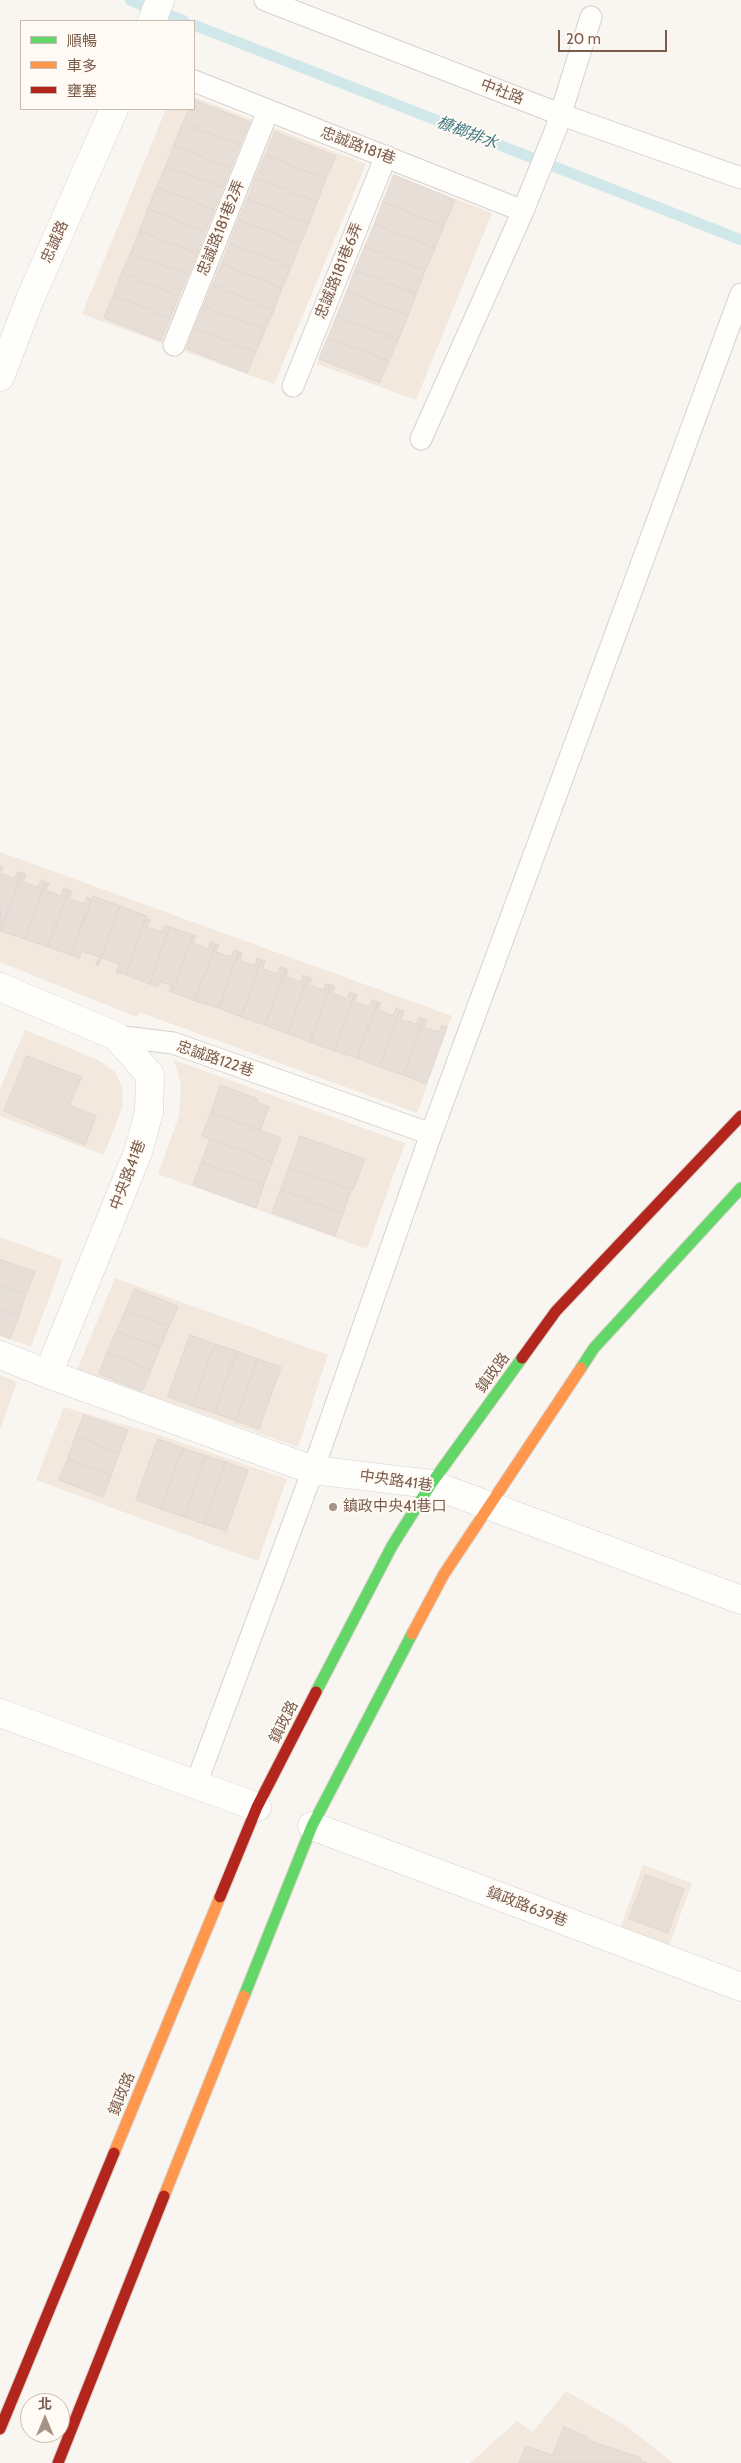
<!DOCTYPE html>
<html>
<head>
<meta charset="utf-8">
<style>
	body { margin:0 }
	#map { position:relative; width:741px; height:2463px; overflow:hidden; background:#f9f5f0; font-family:Cabin,"Noto Sans TC",sans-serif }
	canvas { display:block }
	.legend { position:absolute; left:20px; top:20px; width:175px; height:90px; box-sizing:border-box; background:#fffaf3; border:1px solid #cabbb1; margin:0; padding:6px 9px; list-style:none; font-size:15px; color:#7a5c4d }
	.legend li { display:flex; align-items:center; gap:10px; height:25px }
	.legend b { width:25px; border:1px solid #cabbb1 }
	.north { position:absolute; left:20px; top:2393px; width:50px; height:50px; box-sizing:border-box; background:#fffaf3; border:1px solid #cabbb1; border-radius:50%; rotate:0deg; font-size:14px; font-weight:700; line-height:20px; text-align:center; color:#7a5c4d }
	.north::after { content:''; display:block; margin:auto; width:18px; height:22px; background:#a69286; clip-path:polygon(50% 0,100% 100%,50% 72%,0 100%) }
	.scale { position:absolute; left:558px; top:30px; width:109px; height:22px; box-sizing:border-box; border:2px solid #7a5c4d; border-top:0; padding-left:6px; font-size:15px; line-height:18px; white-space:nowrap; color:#7a5c4d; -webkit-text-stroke:4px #fffaf3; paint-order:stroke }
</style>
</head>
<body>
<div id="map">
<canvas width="741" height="2463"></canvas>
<ul class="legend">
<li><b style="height:6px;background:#63d668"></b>順暢</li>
<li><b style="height:6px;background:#ff974d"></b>車多</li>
<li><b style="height:6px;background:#b3261e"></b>壅塞</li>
</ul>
<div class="north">北</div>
<div class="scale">20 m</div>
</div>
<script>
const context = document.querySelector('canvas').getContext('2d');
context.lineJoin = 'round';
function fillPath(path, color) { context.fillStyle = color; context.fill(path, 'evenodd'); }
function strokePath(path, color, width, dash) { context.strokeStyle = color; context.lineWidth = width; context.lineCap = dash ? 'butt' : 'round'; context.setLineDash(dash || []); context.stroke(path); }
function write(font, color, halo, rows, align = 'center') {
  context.font = font + ' Cabin,"Noto Sans TC",sans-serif'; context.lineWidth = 4; context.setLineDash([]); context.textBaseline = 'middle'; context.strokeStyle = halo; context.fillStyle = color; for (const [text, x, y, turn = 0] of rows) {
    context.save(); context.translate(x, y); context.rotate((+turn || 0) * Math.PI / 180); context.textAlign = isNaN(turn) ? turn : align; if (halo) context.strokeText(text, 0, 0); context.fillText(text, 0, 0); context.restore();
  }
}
const residential = new Path2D(`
	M194,97l172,67 -92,220 -192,-70 84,-205h28z
	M394,175l98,38 -76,187 -99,-36z
	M0,852l452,164 -35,97 -278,-101 -2,5 -137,-55z
	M25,1030l73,30 17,12 7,15 1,18 -19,50 -104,-39v-27z
	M174,1060l231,83 -38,106 -209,-75 21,-58 2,-32z
	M0,1237l63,23 -32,87 -31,-12z
	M115,1278l213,77 -30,92 -221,-77z
	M0,1375l17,7 -17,47z
	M64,1407l95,28 128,44 -29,82 -222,-81z
	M643,1865l49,18 -26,71 -49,-17z
	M566,2391l63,37 44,35h-203l47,-42 16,11z`);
const stream = new Path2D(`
	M130,0l54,21
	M194,25l547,215`);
const building = new Path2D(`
	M194,100l56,22 -10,23 -57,-22 6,-14h5z
	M183,123l57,22 -9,23 -57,-23z
	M275,132l61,24 -10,23 -60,-24z
	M174,145l57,23 -8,20 -57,-22z
	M266,155l60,24 -9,23 -61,-24z
	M166,166l57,22 -9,22 -57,-23z
	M394,175l61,25 -11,26 -61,-24z
	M256,178l61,24 -8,21 -61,-24z
	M157,187l57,23 -9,22 -57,-23z
	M248,199l61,24 -9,21 -61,-24z
	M383,202l61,24 -9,22 -60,-24z
	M148,209l57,23 -8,21 -57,-22z
	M239,220l61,24 -9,23 -61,-24z
	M375,224l60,24 -10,23 -60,-24z
	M140,231l57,22 -9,22 -57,-22z
	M230,243l61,24 -9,21 -60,-24z
	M365,247l60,24 -9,23 -61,-24z
	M131,253l57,22 -9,21 -57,-23z
	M222,264l60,24 -8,22 -61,-25z
	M355,270l61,24 -8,22 -61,-24z
	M122,273l57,23 -9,22 -56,-23z
	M213,285l61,25 -9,20 -61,-24z
	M347,292l61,24 -10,24 -61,-24z
	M114,295l56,23 -9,23 -57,-23z
	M204,306l61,24 -9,22 -61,-24z
	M337,316l61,24 -9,21 -61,-23z
	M195,328l61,24 -9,21 -60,-24z
	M328,338l61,23 -9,22 -61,-24z
	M0,866l3,1 -3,6 15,6 2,-7 5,1 -21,58z
	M22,873l4,2 -3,7 15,5 3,-7 5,2 -21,57 -24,-8z
	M46,882l3,1 -3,7 15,6 3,-8 5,2 -21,57 -23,-8z
	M69,890l3,1 -3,8 15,5 3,-7 5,2 -21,56 -23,-8z
	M93,896l27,10 -22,60 -2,-2 3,-7 -17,-6 -3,7 -8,-3z
	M120,906l27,10 -21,59 -10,-3 3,-8 -18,-6z
	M146,919l4,1 -3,7 15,5 3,-7 5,2 -20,57 -24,-9z
	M170,927l23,8 -21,57 -3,-1 2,-6 -11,-3 -2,5 -8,-3z
	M193,935l3,1 -3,7 15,6 3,-8 5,3 -21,57 -23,-9z
	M216,944h3l-3,8 15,5 3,-7 5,2 -20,56 -24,-7z
	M239,952l3,1 -2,7 15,6 2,-8 5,2 -21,57 -22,-9z
	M262,960l3,1 -2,8 15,5 2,-7 6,2 -21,56 -24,-8z
	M286,969l2,1 -2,6 14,6 3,-7 5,2 -20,57 -23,-9z
	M308,977l4,1 -3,7 15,5 2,-6 5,1 -21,57 -22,-8z
	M331,985l4,1 -3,7 15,6 3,-7 5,2 -21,57 -24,-9z
	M355,994l2,1 -2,7 15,5 2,-7 6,2 -21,56 -23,-7z
	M378,1002l3,1 -3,7 15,6 3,-8 4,2 -20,57 -23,-9z
	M400,1010l4,1 -3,8 15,5 3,-7 5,2 -21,56 -23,-8z
	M424,1019l3,1 -3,7 15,5 3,-7 5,2 -21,57 -23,-9z
	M27,1056l55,21 -13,28 27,11 -11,29 -81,-34z
	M221,1085l37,14 -1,3 12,5 -9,24 -49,-18z
	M211,1113l70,25 -9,24 -70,-26z
	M300,1136l65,23 -12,31 -64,-22z
	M210,1139l62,23 -8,22 -62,-22z
	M202,1162l62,22 -8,24 -63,-23z
	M289,1168l62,22 -8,23 -62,-23z
	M281,1190l62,23 -8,23 -63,-23z
	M0,1259l35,13 -9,22 -26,-10z
	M0,1284l26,10 -7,22 -19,-7z
	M135,1289l43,17 -9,21 -43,-17z
	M0,1309l19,7 -9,23 -10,-4z
	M126,1310l43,17 -9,21 -43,-17z
	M117,1331l43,17 -9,22 -43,-18z
	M190,1335l25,9 -22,62 -25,-9z
	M215,1344l22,7 -22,62 -22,-7z
	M237,1351l21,8 -22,62 -21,-8z
	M108,1352l43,18 -9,21 -43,-17z
	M258,1359l23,8 -22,62 -23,-8z
	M84,1415l44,15 -9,23 -43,-17z
	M76,1436l43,17 -8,23 -43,-17z
	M158,1439l25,9 -22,61 -25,-9z
	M183,1448l23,8 -22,61 -23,-8z
	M206,1456l20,6 -22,62 -20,-7z
	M68,1459l43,17 -8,21 -44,-17z
	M226,1462l22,8 -22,61 -22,-7z
	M646,1875l38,14 -16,44 -39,-14z
	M564,2427l24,10 -1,3 54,18 -1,2 7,3h-128l7,-17 26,9z`);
const lane = new Path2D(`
	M265,0l297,115 179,63
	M194,81l329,130
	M174,345l94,-234
	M293,386l93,-230
	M421,439l102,-228 33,-82 35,-112
	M116,1036l57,7 258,91
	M196,1784l117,-314 118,-336 310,-840`);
const street = new Path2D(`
	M152,21l8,-21
	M0,377l30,-78 84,-190
	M0,987l116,49 34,39 -1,37 -11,40 -90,222
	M0,1355l48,19 265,96 118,14 310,116
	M0,1713l257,94
	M312,1826l429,161`);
const fast = new Path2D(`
	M581,1368l13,-20 147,-160
	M316,1692l76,-146 39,-62 91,-126
	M244,1996l68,-170 100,-192`);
const slow = new Path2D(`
	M412,1634l32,-60 137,-206
	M114,2153l106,-256
	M164,2196l80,-200`);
const jam = new Path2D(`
	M522,1358l34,-47 185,-195
	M220,1897l37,-90 59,-115
	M0,2429l114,-276
	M58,2463l106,-267`);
const markers = [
	[333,1507,5,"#a69286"]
];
const streetNames = [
	["中社路",502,92,21],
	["忠誠路181巷",358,146,21],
	["忠誠路181巷2弄",221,228,-68],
	["忠誠路",55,242,-66],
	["忠誠路181巷6弄",339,271,-68],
	["忠誠路122巷",215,1059,19],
	["中央路41巷",128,1175,-69],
	["鎮政路",493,1373,-54],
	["中央路41巷",396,1481,8],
	["鎮政路",284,1722,-63],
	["鎮政路639巷",527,1907,21],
	["鎮政路",122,2094,-68]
];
const poiNames = [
	["鎮政中央41巷口",343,1507]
];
const waterNames = [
	["槺榔排水",467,133,21]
];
fillPath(residential, '#f2e8de');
strokePath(stream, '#d0e8ea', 11);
fillPath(building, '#e6ded7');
strokePath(building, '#e2d8d2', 1);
strokePath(lane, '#d7d1cb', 23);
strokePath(street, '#d7d1cb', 29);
strokePath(fast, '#d9d2cb', 13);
strokePath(slow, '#d9d2cb', 13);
strokePath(jam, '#d9d2cb', 13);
strokePath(lane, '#fefefd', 21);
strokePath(street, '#fefefd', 28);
strokePath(fast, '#63d668', 11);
strokePath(slow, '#ff974d', 11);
strokePath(jam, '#b3261e', 11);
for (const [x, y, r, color] of markers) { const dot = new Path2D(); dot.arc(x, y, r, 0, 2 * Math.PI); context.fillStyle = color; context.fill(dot); strokePath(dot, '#fffaf3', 2); }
write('15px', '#7a5c4d', '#fffaf3', streetNames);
write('15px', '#7a5c4d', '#fffaf3', poiNames, 'left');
write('italic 16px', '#437c86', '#fffaf3', waterNames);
</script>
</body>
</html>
